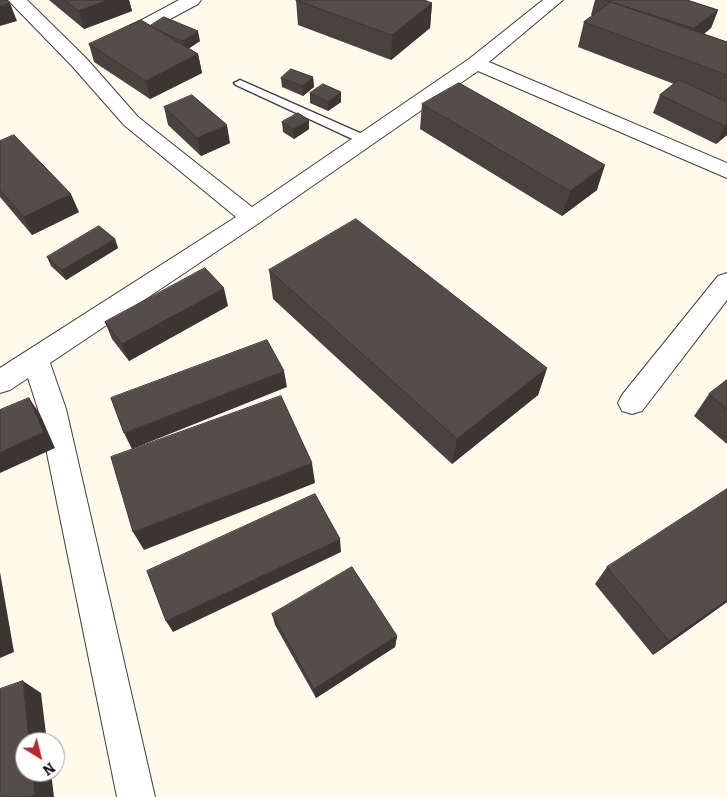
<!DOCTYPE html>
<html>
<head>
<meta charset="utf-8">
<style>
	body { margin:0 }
	#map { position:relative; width:727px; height:797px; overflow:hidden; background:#fffbec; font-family:Bitter,serif }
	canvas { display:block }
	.north { position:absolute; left:15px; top:732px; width:50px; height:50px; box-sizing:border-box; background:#fff; border:1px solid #9e9e9e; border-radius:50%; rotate:144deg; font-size:14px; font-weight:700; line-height:20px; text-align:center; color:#0c0c0c }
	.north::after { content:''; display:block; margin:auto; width:18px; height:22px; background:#b9272c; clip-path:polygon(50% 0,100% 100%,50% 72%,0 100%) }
</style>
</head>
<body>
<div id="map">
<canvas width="727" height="797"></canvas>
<div class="north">N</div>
</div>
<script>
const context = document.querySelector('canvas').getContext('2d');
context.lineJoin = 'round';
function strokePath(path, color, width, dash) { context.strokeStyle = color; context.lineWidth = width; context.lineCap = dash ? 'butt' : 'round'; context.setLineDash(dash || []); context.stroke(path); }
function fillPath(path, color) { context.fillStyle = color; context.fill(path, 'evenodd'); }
const service = new Path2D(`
	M240,80l129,57 2,3 -2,3h-8l-125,-58 -2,-2z`);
const minor = new Path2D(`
	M8,0h19l59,58 52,59 114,90 217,-148 74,-59h20l-74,62 238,101v15l-249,-107 -219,152 -209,140 16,46 89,388h-38l-79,-388 -10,-31 -18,12 -10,3v-25l236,-151 -112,-92 -52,-59z
	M179,0h22l-3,4 -78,42 -6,1 -6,-1 -3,-4 3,-4z
	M727,273v27l-85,111 -10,3 -10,-3 -4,-8 4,-8 96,-119z`);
const wall = new Path2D(`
	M49,0h80l3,11 -48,18z
	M296,0l136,3 -2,25 -39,32 -93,-35z
	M595,0h92l31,10 -7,18 -7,6 23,8v93l-11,9 -63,-31 7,-18 14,-11 -96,-37 6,-25 9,-6 -2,-1z
	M150,26l50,15 -12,8 10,5 4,19 -52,26 -56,-37 -5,-18z
	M313,77l1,10 -11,9 -21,-9 -1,-9z
	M310,93l31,9 -13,9 -18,-8z
	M422,104l175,86 -35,26 -142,-87z
	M164,107l66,36 -29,13 -33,-31z
	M282,122l27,7 -15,10 -11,-7z
	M0,141l79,71 -47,23 -32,-38z
	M115,239l3,9 -52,32 -15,-14 -4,-9z
	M269,270l278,98 -9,27 -86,69 -179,-165z
	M228,306l-99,55 -17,-22 -7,-17z
	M727,380v64l-33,-28 15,-22z
	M607,567l120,35 -74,53 -58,-71z
	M272,614l125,22 -2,11 -79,51 -41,-73z`);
const shadedWall = new Path2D(`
	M108,0h21l3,11 -48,18 -5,-18z
	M10,3l7,18 -17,5v-20z
	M432,3l-2,25 -39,32 1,-25z
	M718,10l-7,18 -24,19 7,-19z
	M198,31l2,10 -15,10 -2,-10z
	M198,54l4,19 -52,26 -4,-18z
	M313,77l1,10 -11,9v-10z
	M341,92v10l-13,9v-9z
	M309,120v9l-15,10 -1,-10z
	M727,124v11l-11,9 9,-18z
	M227,125l3,18 -29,13 -4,-18z
	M605,165l-8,25 -35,26 8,-25z
	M71,194l8,18 -47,23 -8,-18z
	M115,239l3,9 -52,32 -4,-10z
	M224,288l4,18 -99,55 -7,-17z
	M547,368l-9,27 -86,69 5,-25z
	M284,371l3,16 -155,62 -8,-16z
	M29,398l11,16 15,34 -55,25v-20z
	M312,463l3,20 -171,67 -11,-18z
	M340,539l1,13 -168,80 -7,-11z
	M0,572l14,80 -14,6z
	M727,600v2l-74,53 16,-14z
	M397,636l-2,11 -79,51 -2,-9z
	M23,681l18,12 6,49h-18z
	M33,772h18l3,25h-24z`);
const building = new Path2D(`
	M0,0h7l3,3 -10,3z
	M65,0h43l-29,11z
	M296,0h128l8,3 -40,32z
	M605,0h82l31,10 -24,18z
	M611,2l116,40v33l-143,-53z
	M164,17l34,14 -15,10 -24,-10 -9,-5z
	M141,20l57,34 -52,27 -57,-37z
	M291,69l22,8 -10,9 -22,-8z
	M679,80l48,22v22l-2,2 -65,-31z
	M459,83l146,82 -35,26 -148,-87z
	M323,84l18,8 -13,10 -18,-9z
	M192,95l35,30 -30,13 -33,-31z
	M298,113l11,7 -16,9 -11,-7z
	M14,135l57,59 -47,23 -24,-27v-49z
	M356,219l191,149 -90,71 -188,-169z
	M99,226l16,13 -53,31 -15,-13z
	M205,268l19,20 -102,56 -17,-22z
	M267,340l17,31 -160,62 -13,-35z
	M727,380v29l-18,-15z
	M281,396l31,67 -179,69 -22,-75z
	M29,398l15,34 -44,21v-43z
	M727,489v111l-58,41 -62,-74z
	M315,494l25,45 -174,82 -19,-50z
	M352,567l45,69 -83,53 -42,-75z
	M23,681l6,61h-4v30h8l2,23 -5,2h-30v-108z`);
strokePath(service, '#3f3f3f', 3);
strokePath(minor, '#3f3f3f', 2);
fillPath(service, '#fff');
fillPath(minor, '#fff');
fillPath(wall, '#49423f');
fillPath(shadedWall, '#3c3633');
fillPath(building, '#554d49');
strokePath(building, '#3c3633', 1);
</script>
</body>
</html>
